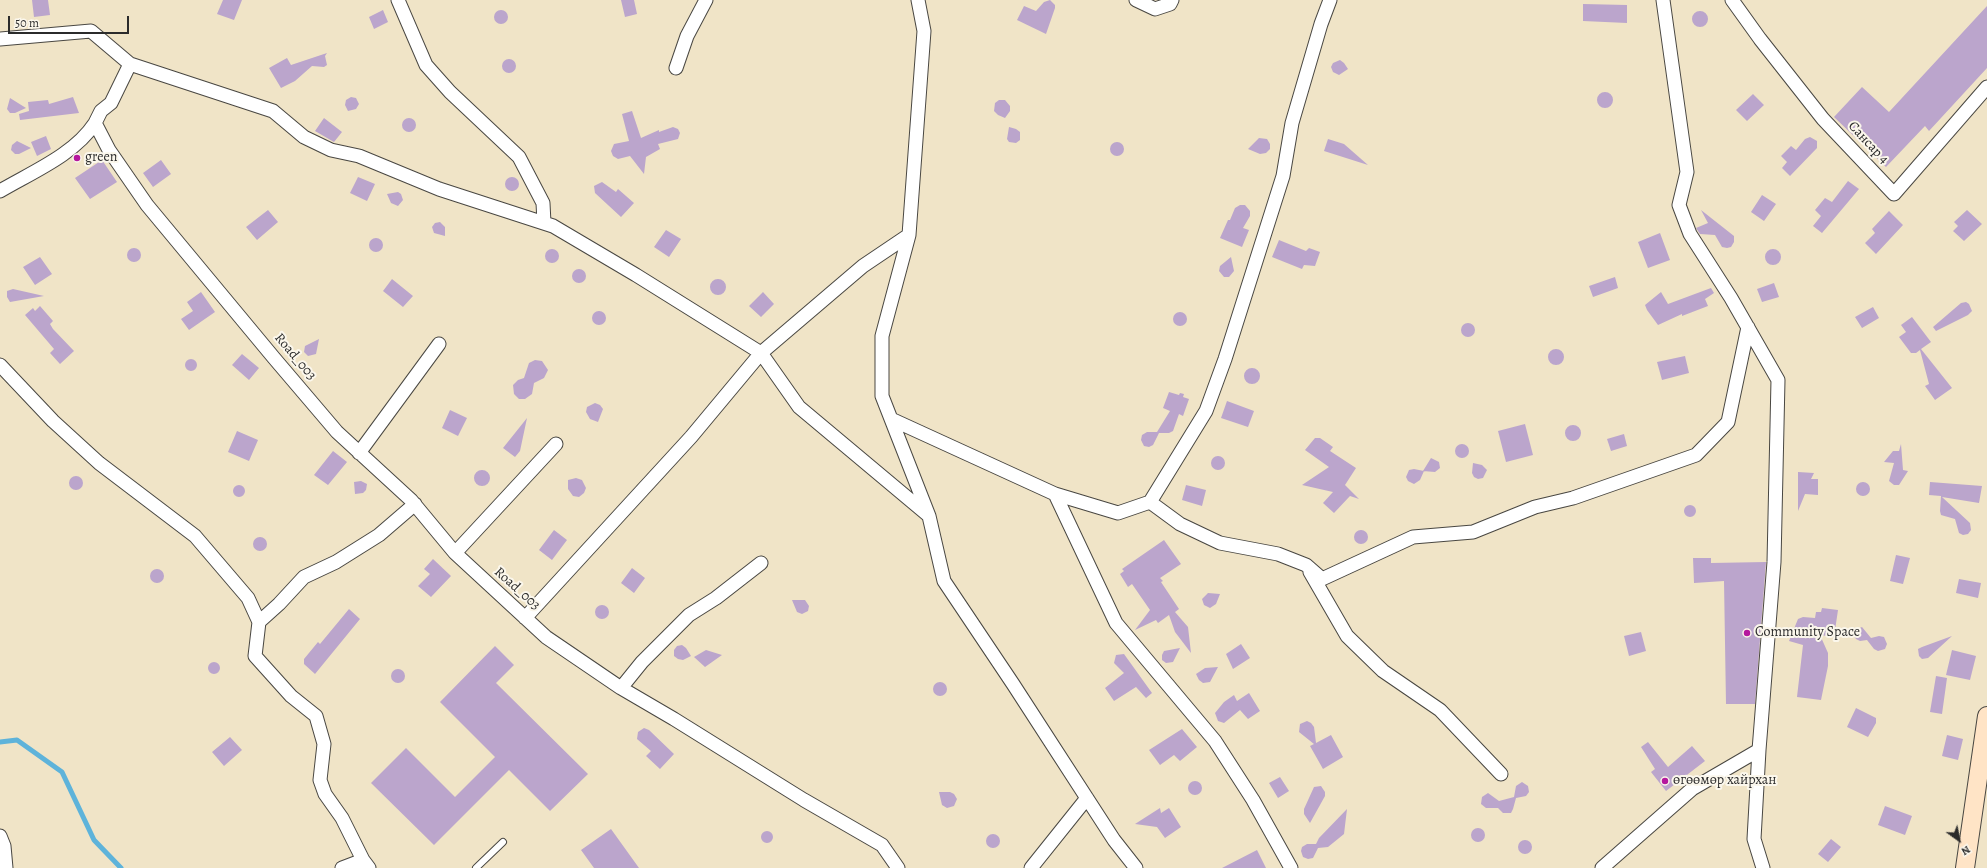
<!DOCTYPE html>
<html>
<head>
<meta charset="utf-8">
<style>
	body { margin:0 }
	#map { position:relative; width:1987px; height:868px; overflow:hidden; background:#f0e4c7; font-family:Alegreya,serif }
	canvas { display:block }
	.north { position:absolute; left:1939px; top:820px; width:40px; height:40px; -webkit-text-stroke:3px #fbf7ec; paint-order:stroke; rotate:147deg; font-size:11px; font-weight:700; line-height:16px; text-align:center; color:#2b2b2b }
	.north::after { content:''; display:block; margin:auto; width:14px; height:18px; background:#2b2b2b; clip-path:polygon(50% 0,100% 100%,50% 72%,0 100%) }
	.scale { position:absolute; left:8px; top:16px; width:121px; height:18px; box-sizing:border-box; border:2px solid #2b2b2b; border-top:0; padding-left:5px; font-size:12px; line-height:14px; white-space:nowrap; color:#2b2b2b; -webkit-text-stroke:3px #fbf7ec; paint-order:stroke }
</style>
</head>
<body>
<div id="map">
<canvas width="1987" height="868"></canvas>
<div class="north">N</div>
<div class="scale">50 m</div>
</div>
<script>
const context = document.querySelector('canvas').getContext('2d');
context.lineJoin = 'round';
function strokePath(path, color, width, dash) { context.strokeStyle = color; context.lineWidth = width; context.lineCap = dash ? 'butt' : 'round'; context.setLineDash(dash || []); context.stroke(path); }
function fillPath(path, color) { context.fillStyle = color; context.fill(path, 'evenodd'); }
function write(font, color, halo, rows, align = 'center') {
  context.font = font + ' Alegreya,serif'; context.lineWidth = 4; context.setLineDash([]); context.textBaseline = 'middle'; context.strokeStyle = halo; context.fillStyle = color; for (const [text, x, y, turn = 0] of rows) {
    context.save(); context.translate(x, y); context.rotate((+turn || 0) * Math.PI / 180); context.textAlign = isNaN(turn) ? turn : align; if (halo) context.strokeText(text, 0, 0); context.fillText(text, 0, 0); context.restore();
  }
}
const stream = new Path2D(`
	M0,742l17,-2 45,32 32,68 27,28`);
const building = new Path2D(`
	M32,0h16l2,15 -16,2z
	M223,0h19l-8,20 -17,-6z
	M621,0h13l3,14 -12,3z
	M1050,0l5,5v3l-9,26 -29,-14 7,-14 12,5 8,-9z
	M1583,4l44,1v18l-44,-2z
	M1987,6v62l-58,63 -4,-5 -39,41 -52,-50 28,-30 27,25z
	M383,10l5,12 -14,7 -5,-12z
	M494 17a7 7 0 1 1 14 0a7 7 0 1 1-14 0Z
	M1692 19a8 8 0 1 1 16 0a8 8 0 1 1-16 0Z
	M327,53l-2,3 2,9 -3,2 -12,-1 -17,15 -14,7 -12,-20 18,-10 4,7z
	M502 66a7 7 0 1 1 14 0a7 7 0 1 1-14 0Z
	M1340,60l4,3 4,6 -9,6 -6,-3 -2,-5 2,-4z
	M1597 100a8 8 0 1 1 16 0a8 8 0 1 1-16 0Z
	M1753,94l11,11 -17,16 -11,-11z
	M73,97l6,16 -59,7 -1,-6 10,-3 -1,-9 20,-2 1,4z
	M351,97l5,1 3,6 -3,5 -8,2 -3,-6 1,-5z
	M10,98l16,10 -11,5h-5l-3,-4z
	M999,100h6l5,6v5l-5,7 -7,-3 -4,-4 1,-8z
	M632,111l9,27 18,-8v2l14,-5 5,2 2,4 -2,6 -20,5 2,5 -14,8 -2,17 -14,-18 -12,3 -5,-3 -2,-5 3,-7 15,-3 -7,-27z
	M402 125a7 7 0 1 1 14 0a7 7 0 1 1-14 0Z
	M324,118l18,14 -8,10 -19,-11z
	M1009,127l7,2 4,3v8l-4,3 -7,-1 -2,-3z
	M46,136l5,13 -14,7 -6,-14z
	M1810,137l7,4v7l-27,28 -8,-8 5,-6 -6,-6 10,-10 5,4 9,-11z
	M1259,138l8,1 3,5v5l-4,4 -6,1 -12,-5z
	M1328,139l16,5 24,21 -44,-14z
	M17,141l14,7 -12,6h-4l-4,-4 1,-5z
	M1110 149a7 7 0 1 1 14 0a7 7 0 1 1-14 0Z
	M102,160l15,22 -27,17 -15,-21z
	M161,160l10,14 -18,13 -10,-14z
	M505 184a7 7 0 1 1 14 0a7 7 0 1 1-14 0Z
	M358,177l17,7 -8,17 -17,-8z
	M1848,181l11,8 -37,44 -9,-7 8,-10 -6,-6 10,-12 7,4z
	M602,182l14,10 2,-3 16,14 -13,14 -26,-24 -1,-7z
	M398,192l3,2 2,6 -5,6 -7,-3 -4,-9z
	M1762,195l14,9 -12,17 -13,-9z
	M1240,205h5l5,6v5l-7,12 6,2 -7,17 -22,-9 8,-18h2l5,-12z
	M268,210l10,12 -21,18 -11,-13z
	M1701,210l33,26v6l-3,5 -4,1 -5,-1 -7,-12 -15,-1 -4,-6 12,-5z
	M1967,210l15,14 -18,17 -11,-10 5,-5 -4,-4z
	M1889,211l14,14 -27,29 -11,-11 10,-10 -3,-4z
	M440,222l5,5v9l-11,-3 -2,-6 3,-4z
	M666,230l15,9 -12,18 -15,-10z
	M1660,233l10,27 -22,8 -10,-26z
	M369 245a7 7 0 1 1 14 0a7 7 0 1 1-14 0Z
	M1279,240l27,11 3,-3 11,4 -5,14 -11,-1 -2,4 -30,-12z
	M127 255a7 7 0 1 1 14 0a7 7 0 1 1-14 0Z
	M1765 257a8 8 0 1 1 16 0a8 8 0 1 1-16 0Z
	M545 256a7 7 0 1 1 14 0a7 7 0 1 1-14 0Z
	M40,257l12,17 -17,11 -12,-18z
	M1231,257l3,14 -5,6h-5l-5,-6 1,-5z
	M572 276a7 7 0 1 1 14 0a7 7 0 1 1-14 0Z
	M1615,277l3,11 -25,9 -4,-11z
	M710 287a8 8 0 1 1 16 0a8 8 0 1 1-16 0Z
	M392,279l21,17 -10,11 -20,-16z
	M1774,283l5,14 -17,5 -5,-13z
	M1711,288l3,5 -9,6 3,7 -26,10v-2l-24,11 -11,-15 -2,-5 16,-13 7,12z
	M13,289l31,7 -34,6 -3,-5v-6z
	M201,292l14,20 -26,18 -8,-11 12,-8 -6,-9z
	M763,292l11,12 -13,13 -12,-11z
	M1966,302l3,2 3,7 -4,4 -32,16 -3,-4 28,-24z
	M40,306l13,15 -3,3 3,5 21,22 -14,13 -10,-11 4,-4 -29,-34 8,-7 2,3z
	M1873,307l6,11 -17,10 -7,-11z
	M592 318a7 7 0 1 1 14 0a7 7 0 1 1-14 0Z
	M1173 319a7 7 0 1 1 14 0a7 7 0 1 1-14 0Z
	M1912,317l19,25 -10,7 31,39 -17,12 -10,-14 4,-2 -9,-34 -4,3h-5l-12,-16 7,-5 -5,-7z
	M1461 330a7 7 0 1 1 14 0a7 7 0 1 1-14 0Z
	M319,339l-3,15 -8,2 -4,-4 1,-6z
	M1548 357a8 8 0 1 1 16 0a8 8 0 1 1-16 0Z
	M242,354l17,14 -10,12 -17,-15z
	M1685,356l4,17 -27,7 -5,-18z
	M185 365a6 6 0 1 1 12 0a6 6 0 1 1-12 0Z
	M535,360l7,1 6,9 -4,8 -10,5 -2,11 -7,5h-6l-5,-5 -1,-9 5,-5 6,-2 5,-15z
	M1244 376a8 8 0 1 1 16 0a8 8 0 1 1-16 0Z
	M1169,392l10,3 1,-2 4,1 -1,3 6,2 -6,17 -4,-2 -6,17 -4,2h-10l-6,12 -4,2 -5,-1 -3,-6 1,-5 5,-3h10l13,-21 -7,-3z
	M1227,401l27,10 -6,16 -27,-9z
	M595,403l5,2 3,4 -5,13 -8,-3 -4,-7 1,-5z
	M450,410l17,8 -9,18 -16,-8z
	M527,418l-7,33 -5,6 -12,-9z
	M1525,424l8,31 -27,7 -8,-31z
	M1565 433a8 8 0 1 1 16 0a8 8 0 1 1-16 0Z
	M237,431l21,9 -9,21 -21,-9z
	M1624,434l3,12 -16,5 -4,-12z
	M1315,438h5l13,9 -3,4 26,17 -11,17 14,14 -9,-3 -16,17 -11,-10 10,-11 -31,-7 27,-18 -24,-17z
	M1455 451a7 7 0 1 1 14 0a7 7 0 1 1-14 0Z
	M1901,444l2,26 5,1 -9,14h-5l-5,-4 5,-18 -10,-1 9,-11h6z
	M333,451l14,11 -19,23 -14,-10z
	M1211 463a7 7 0 1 1 14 0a7 7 0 1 1-14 0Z
	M1431,458l8,4 1,6 -5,4 -12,-1z
	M1473,463l9,2 5,5 -4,8 -5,1 -4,-2 -2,-4z
	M1414,469l10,2 -4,9 -6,4 -6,-3 -2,-4 3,-7z
	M474 478a8 8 0 1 1 16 0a8 8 0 1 1-16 0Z
	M1798,472l16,1 -3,6h7v16l-13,-1 -7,17z
	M69 483a7 7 0 1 1 14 0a7 7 0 1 1-14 0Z
	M576,478l6,2 4,8 -2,5 -5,4 -6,-1 -5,-7v-9z
	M361,481l6,3 -1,6 -3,3 -8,1 -1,-12z
	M1930,482l52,4 -3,17 -37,-6 28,26 1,7 -3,4 -5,1 -4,-2 -4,-14 -14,-4 -1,-4 1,-15 -12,-1z
	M1856 489a7 7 0 1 1 14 0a7 7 0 1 1-14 0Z
	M233 491a6 6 0 1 1 12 0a6 6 0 1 1-12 0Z
	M1186,485l20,5 -4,16 -20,-6z
	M1684 511a6 6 0 1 1 12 0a6 6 0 1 1-12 0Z
	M1354 537a7 7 0 1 1 14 0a7 7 0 1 1-14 0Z
	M554,530l13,10 -15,20 -13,-10z
	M253 544a7 7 0 1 1 14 0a7 7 0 1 1-14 0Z
	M1164,540l17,24 -21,14 3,3 -2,1 18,27 -4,3 13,15 3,26 -16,-21 -6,-17 -11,8 -2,-3 -21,10 15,-20 -18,-26 -4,3 -8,-13 4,-3 -2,-2z
	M1896,555l14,3 -7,26 -13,-3z
	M1693,558h18v5l55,-1 -11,142h-29l-2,-123 -30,2z
	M433,559l18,17 -20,21 -13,-11 12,-12 -6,-5z
	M632,568l13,10 -11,15 -13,-10z
	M150 576a7 7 0 1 1 14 0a7 7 0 1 1-14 0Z
	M1959,579l22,4 -3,15 -22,-5z
	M1208,593l12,1 -4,10 -6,4 -6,-3 -2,-6z
	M792,600h13l4,6 -1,5 -6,3 -5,-2z
	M595 612a7 7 0 1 1 14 0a7 7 0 1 1-14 0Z
	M1822,608l16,2 -4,27 -14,-2 8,18v13l-7,34 -24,-3 6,-52 -14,-4 9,-22 5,-2 12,1 1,-6h5z
	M349,609l11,10 -45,55 -11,-10v-5l14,-17 2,2z
	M1862,627l9,11 8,-2 5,1 3,7 -2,5 -7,2 -4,-2 -7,-9 -7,1 -4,-2 -5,-7z
	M1641,632l5,19 -17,5 -5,-20z
	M1952,636l-24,22 -6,1 -3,-3 -1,-7 4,-2z
	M1241,644l9,14 -17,11 -7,-15z
	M682,645l4,3 5,8 -8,4 -5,-1 -4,-3v-6l3,-4z
	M495,646l19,19 -18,18 92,91 -38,37 -41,-41 -75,75 -63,-62 35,-35 49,49 40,-40 -55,-55z
	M1180,648l-7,14 -7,1 -4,-3v-5l2,-4z
	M706,650l16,5 -17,12 -11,-10z
	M1952,650l24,6 -6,24 -24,-5z
	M1124,654l28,39 -6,5 -10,-11 -22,14 -9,-13 19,-15 -10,-10 2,-8z
	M208 668a6 6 0 1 1 12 0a6 6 0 1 1-12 0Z
	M1218,667l-8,15 -7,1 -4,-3 -3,-6 9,-6z
	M391 676a7 7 0 1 1 14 0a7 7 0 1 1-14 0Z
	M1936,676l11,2 -5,36 -12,-2z
	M933 689a7 7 0 1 1 14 0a7 7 0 1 1-14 0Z
	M1249,693l11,18 -12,8 -8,-9 -16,13 -6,-2 -3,-8 9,-11 10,-7 3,6z
	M1856,708l20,10v5l-8,14 -21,-10z
	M1307,721l4,2 3,4 2,16 15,-8 12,22 -20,12 -13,-23 4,-2 -15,-12 1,-8z
	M644,728l5,2 25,24 -14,15 -14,-13 5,-5 -14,-12 1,-7z
	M1182,729l15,18 -17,14 -6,-6 -14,10 -11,-15z
	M1947,735l16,4 -5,21 -16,-4z
	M230,737l12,13 -18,16 -12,-14z
	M1648,742l20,25 24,-21 13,15 -39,30 -15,-19 4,-3 -14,-22z
	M1280,777l9,14 -11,7 -9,-15z
	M1188 788a7 7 0 1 1 14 0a7 7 0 1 1-14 0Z
	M1522,782l6,4 1,6 -3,4 -10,2 -3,11 -2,4h-8l-5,-5h-12l-5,-4 1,-7 6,-4 11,8 15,-4 2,-11z
	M1321,786l4,6v4l-15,27 -6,-9v-5l10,-22z
	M939,792h11l4,2 3,5 -3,7 -7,2 -5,-3z
	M1885,806l27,10 -7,19 -27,-10z
	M1160,808l1,5 8,-5 12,19 -16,11 -8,-11 -22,-3z
	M1347,809l-3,25 -16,13 -10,1 -5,10 -5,1 -5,-2 -2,-6 1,-4 5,-3h9l3,-6z
	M1471 835a7 7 0 1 1 14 0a7 7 0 1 1-14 0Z
	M611,829l28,39h-45l-13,-18z
	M761 837a6 6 0 1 1 12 0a6 6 0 1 1-12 0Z
	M986 841a7 7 0 1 1 14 0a7 7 0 1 1-14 0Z
	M1831,839l10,8 -13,15 -10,-8z
	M1518 847a7 7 0 1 1 14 0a7 7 0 1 1-14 0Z
	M1257,850l9,18h-44z`);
const lane = new Path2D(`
	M476,868l27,-26`);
const street = new Path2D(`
	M398,0l28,65 24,27 69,65 24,46 1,20
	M1136,0l19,9 15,-5 2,-4
	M1663,0l24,172 -8,33 11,29 41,64 47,82 -4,182 -15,188 -5,89 9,29
	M1732,0l28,39 63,80 71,75 93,-107
	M0,39l91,-8 39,33 143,47 31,26 27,13 28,6 80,33 114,37 83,49 125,78 38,54 129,108
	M130,64l-19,39 -10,8 -6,12 14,27 38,55 127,153 63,74 74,68 44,53 91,84 75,51 53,31 130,81 78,45 16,23
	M676,68l11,-32 19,-36
	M0,191c32,-19 74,-36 95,-68
	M909,235l15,-204 -6,-31
	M0,365l53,56 46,42 96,73 53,62 11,24 -4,34 36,40 25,20 8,28 -4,36 5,14 17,24 21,42 6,8
	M891,419l164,75 61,129 99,118 38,59 38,68
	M359,453l80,-109
	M1055,494l63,19 32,-11 30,22 40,19 58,11 28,11 16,14 91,-42 60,-5 62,-25 38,-9 123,-43 32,-33 20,-95
	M1150,502l56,-91 19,-52 58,-183 9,-53 29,-99 9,-24
	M455,553l101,-109
	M1310,572l37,64 36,35 57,39 61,64
	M525,618l166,-181 70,-84 102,-87 46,-31 -27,101v60l47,120 15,65 69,103 101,156 22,28
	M259,622l20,-18 25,-27 32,-15 43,-27 36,-31
	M621,688l21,-26 47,-47 27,-17 45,-35
	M0,836l4,10 2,22
	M342,868l21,-8
	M1031,868l56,-70
	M1602,868l90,-79 67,-39`);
const secondary = new Path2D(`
	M1965,868l22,-152`);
const markers = [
	[77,158,4,"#b5179e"],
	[1747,633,4,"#b5179e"],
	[1665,781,4,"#b5179e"]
];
const streetNames = [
	["Сансар 4",1868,143,47],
	["Road_003",295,357,50],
	["Road_003",517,589,42]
];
const poiNames = [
	["green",85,158],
	["Community Space",1755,633],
	["өгөөмөр хайрхан",1673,781]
];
strokePath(stream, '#5eb3da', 5);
fillPath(building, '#bba5cc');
strokePath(lane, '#494742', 8);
strokePath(street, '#494742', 15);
strokePath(secondary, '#494742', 20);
strokePath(lane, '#fff', 6);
strokePath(street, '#fff', 13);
strokePath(secondary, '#ffe4c6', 18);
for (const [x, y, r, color] of markers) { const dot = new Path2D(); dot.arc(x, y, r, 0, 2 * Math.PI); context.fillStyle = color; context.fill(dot); strokePath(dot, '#fbf7ec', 1.5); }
write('14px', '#2b2b2b', '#fbf7ec', streetNames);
write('14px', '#2b2b2b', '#fbf7ec', poiNames, 'left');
</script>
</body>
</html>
